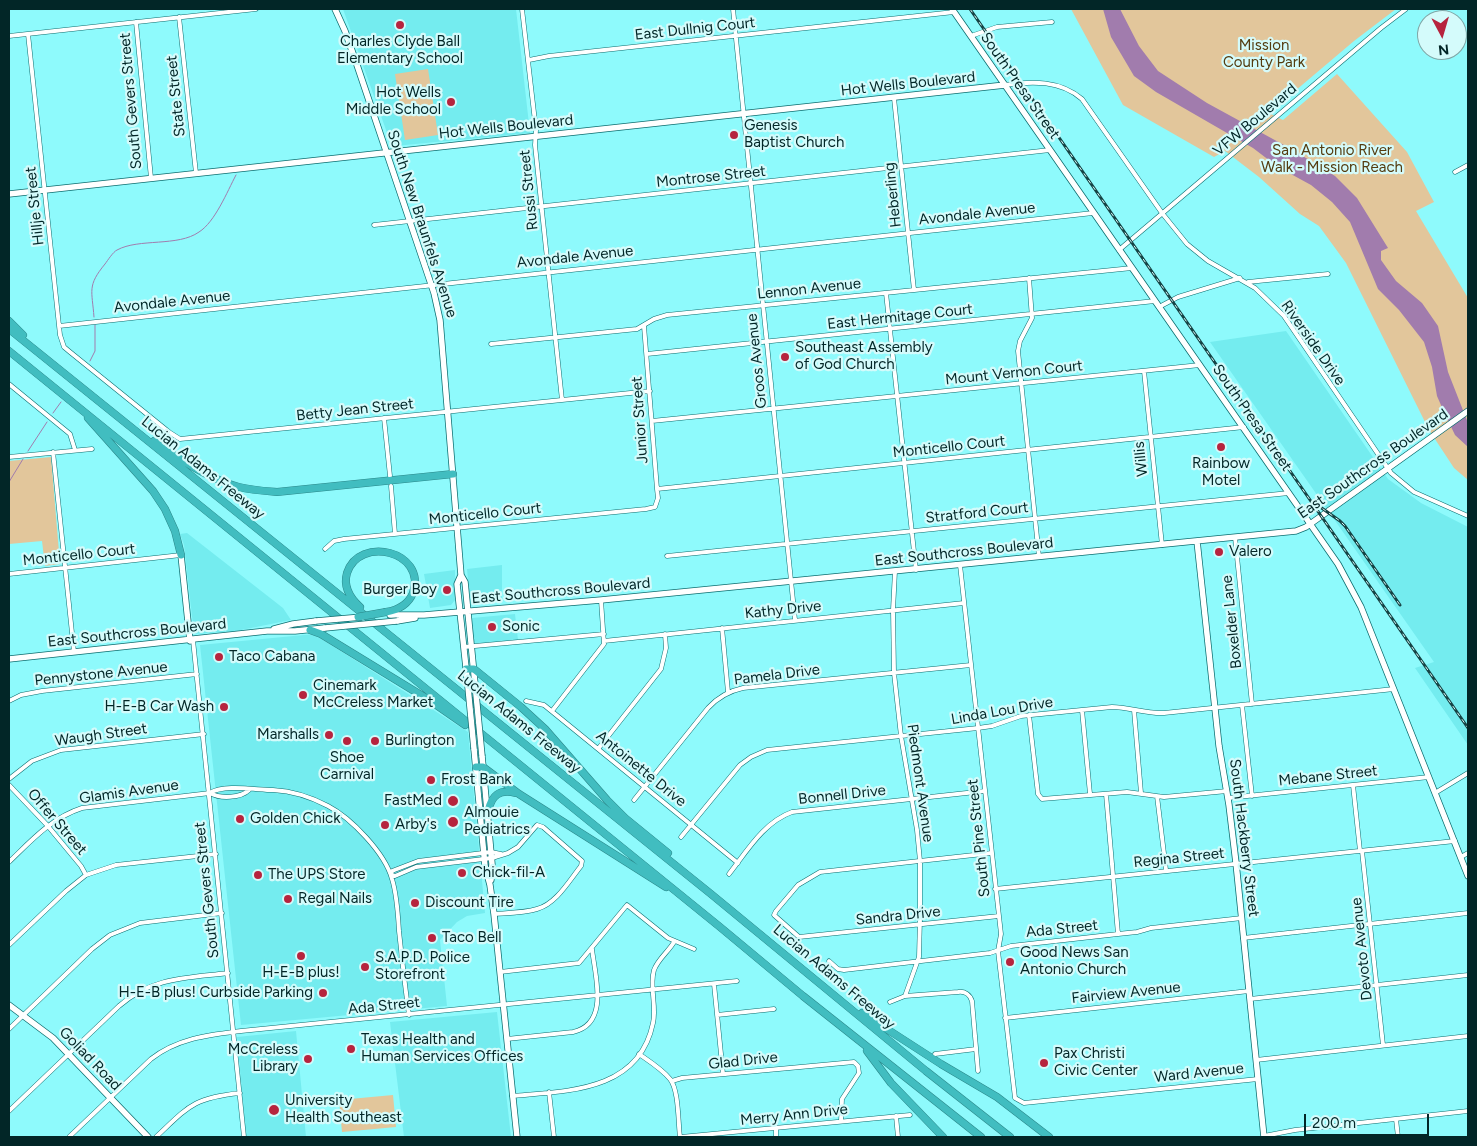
<!DOCTYPE html>
<html>
<head>
<meta charset="utf-8">
<style>
	body { margin:0 }
	#map { position:relative; width:1477px; height:1146px; overflow:hidden; background:#8efafc; font-family:Figtree,sans-serif }
	canvas { display:block }
	.frame { position:absolute; inset:0; border:10px solid #022627; pointer-events:none }
	.north { position:absolute; left:1417px; top:10px; width:50px; height:50px; box-sizing:border-box; background:#d4fbfb; border:1px solid #80a6a6; border-radius:50%; rotate:174deg; font-size:14px; font-weight:700; line-height:20px; text-align:center; color:#022627 }
	.north::after { content:''; display:block; margin:auto; width:18px; height:22px; background:#b6243e; clip-path:polygon(50% 0,100% 100%,50% 72%,0 100%) }
	.scale { position:absolute; left:1304px; top:1114px; width:125px; height:22px; box-sizing:border-box; border:2px solid #022627; border-top:0; padding-left:6px; font-size:15px; line-height:18px; white-space:nowrap; color:#022627; -webkit-text-stroke:4px #d4fbfb; paint-order:stroke }
</style>
</head>
<body>
<div id="map">
<canvas width="1477" height="1146"></canvas>
<div class="frame"></div>
<div class="north">N</div>
<div class="scale">200 m</div>
</div>
<script>
const context = document.querySelector('canvas').getContext('2d');
context.lineJoin = 'round';
function fillPath(path, color) { context.fillStyle = color; context.fill(path, 'evenodd'); }
function strokePath(path, color, width, dash) { context.strokeStyle = color; context.lineWidth = width; context.lineCap = dash ? 'butt' : 'round'; context.setLineDash(dash || []); context.stroke(path); }
function write(font, color, halo, rows, align = 'center') {
  context.font = font + ' Figtree,sans-serif'; context.lineWidth = 4.5; context.setLineDash([]); context.textBaseline = 'middle'; context.strokeStyle = halo; context.fillStyle = color; for (const [text, x, y, turn = 0] of rows) {
    context.save(); context.translate(x, y); context.rotate((+turn || 0) * Math.PI / 180); context.textAlign = isNaN(turn) ? turn : align; if (halo) context.strokeText(text, 0, 0); context.fillText(text, 0, 0); context.restore();
  }
}
const built = new Path2D(`
	M343,9h173l14,124 -135,13 -4,-2z
	M1286,331l102,148 33,24 47,24v218l-53,-77 19,-6 -224,-320z
	M187,533l96,75 8,12 -55,11 -42,3 -10,-89 -4,-11z
	M502,565v36l-28,3 -4,-3 -3,-32z
	M455,570v30l-4,5 -21,3 -6,-34z
	M515,614l3,26 -40,4 -4,-2 -2,-24z
	M314,634l154,98 17,181 -18,3 -10,6 -17,18 7,66 -206,19 -41,-380z
	M497,1012l14,125h-107l-14,-115z
	M296,1031l10,106h-60l-9,-100z`);
const green = new Path2D(`
	M1071,9h325l-42,32 -85,72 14,7 54,-46 70,78 27,50 -18,9 52,87v182l-14,-12 -25,-38 -83,-167 -27,-37 -19,-12 -41,-37 -34,-26 -11,6 -91,-52z
	M428,69l10,66 -33,5 -10,-66z
	M51,457l9,107 -15,2 -3,-25 -33,3v-83z
	M393,1095l3,32 -54,5 -3,-32z`);
const water = new Path2D(`
	M1103,9h17l19,37 19,25 49,32 86,47 42,26 22,22 31,50 -7,3v9l15,21 26,22 16,23 10,46 20,51v24l-13,-12 -11,-23 -7,-16 -5,-29 -8,-25 -25,-32 -21,-21 -28,-67 -18,-20 -21,-17 -33,-18 -25,-19 -97,-56 -22,-16 -23,-39z`);
const stream = new Path2D(`
	M94,317c-2,-27 -7,-31 11,-53 3,-4 8,-12 12,-14 22,-12 61,-3 82,-18 16,-10 28,-40 37,-57
	M90,361l5,-10v-26
	M53,413l8,-11
	M28,451l19,-29
	M9,482l14,-23`);
const street = new Path2D(`
	M522,9l14,121 -1,15 27,255
	M733,9l62,611
	M179,17l17,156
	M136,22l15,156
	M28,34l32,301 4,12 6,5 99,80 11,7 470,-48
	M9,36l247,-27
	M971,36l26,-9 55,-5
	M529,60l20,-4 405,-44
	M1005,85c27,-4 55,-5 77,14l80,114 25,31 21,17 47,27 29,28 107,157 23,19 54,24
	M894,98l20,192
	M1455,172l13,-7
	M374,225l676,-75
	M1119,250l262,-222 25,-19
	M1029,278l3,40 -12,23 -2,10 21,206
	M1248,282l80,-8
	M886,293l30,277
	M1159,307l19,-10 62,-19
	M59,326l1034,-113
	M491,344l146,-15 17,-10 13,-4 465,-47
	M647,354l508,-53
	M1144,371l18,174
	M9,384l61,50 5,16
	M384,418l6,58
	M652,421l548,-56
	M53,452l21,200
	M9,457l83,-8
	M391,486l4,48
	M657,489l587,-62
	M1235,537l17,167
	M325,549l9,-8 10,-2 302,-30 9,-2 3,-9 -1,-9 -13,-163
	M667,556l622,-63
	M960,565l41,369 -3,17 17,147 9,5 234,-24
	M895,571l-2,39 1,63 7,63 16,94 3,31v57l-1,39 -14,39
	M9,574l172,-19
	M722,628l6,64
	M193,640l51,497
	M604,641l360,-38
	M464,647l140,-13
	M9,701l12,-6 21,-4 155,-17
	M526,701l18,4 194,158
	M1242,705l10,91
	M1082,710l8,84
	M1134,710l7,83
	M552,711l52,-67 -3,-44
	M1029,715l9,79 4,5 85,-7 37,5 63,-6
	M598,749l63,-80 5,-21 -1,-14
	M9,779l23,-18 29,-11 143,-16
	M9,785l38,40 34,41 5,9
	M1353,785l7,66
	M210,793c10,6 31,5 39,-3
	M1435,793l33,-20
	M1106,794l12,140
	M1157,796l9,74
	M1228,798l201,-21
	M634,800l74,-92c10,-11 21,-17 35,-20l228,-23
	M681,837l59,-72 11,-8 16,-7 211,-22 14,-2 29,-10 91,-9c17,0 34,7 52,6l230,-24
	M1362,851l21,194
	M992,853l-172,19 -22,13 -22,26 -2,4 25,22 200,-21
	M1461,857l7,-4
	M9,862c22,-21 42,-44 73,-54l128,-15c14,-9 47,-3 63,-3 19,1 38,7 55,16 23,12 57,47 64,73 5,16 6,35 7,52 3,28 6,56 10,84
	M729,874c18,-23 35,-52 63,-62l193,-21
	M995,889l460,-48
	M494,914c14,-1 30,-1 43,-5 19,-5 32,-28 44,-43l1,-5 -39,-34 -6,-2 -19,22 -10,6 -16,5 -76,9 -21,9 -4,-1 1,-4 26,-10 73,-9 10,2
	M1243,938l225,-25
	M9,945l57,-54 20,-16 30,-10 100,-11
	M829,961l9,8 6,1 146,-17 21,-7 107,-12 19,-2 14,-4 91,-10
	M500,972l79,-9 48,-58 41,33 26,11
	M714,984l9,90
	M1250,999l218,-24
	M890,1002l15,-6 53,-4c7,-1 12,3 14,9l6,70
	M717,1015l57,-6
	M1005,1018l244,-27
	M9,1029l83,-80 18,-14 30,-12 82,-10
	M507,1039l66,-7c37,-8 22,-56 19,-83
	M639,1054c10,7 23,15 31,25 9,11 8,43 10,58
	M935,1054l41,-5
	M1256,1060l212,-24
	M672,1081l10,-3 172,-16 4,4 1,7 -17,26 -1,22
	M549,1092l5,45
	M512,1096c55,-5 127,-4 141,-73 4,-17 -4,-36 1,-53 4,-11 15,-19 20,-28
	M9,1111l110,-105c33,-29 68,-28 109,-33
	M896,1116l2,21
	M1396,1119l2,18
	M776,1128v9
	M1264,1136l31,-6 173,-19
	M69,1137l82,-78c27,-21 58,-24 90,-28l496,-50
	M156,1137c33,-31 37,-39 84,-44
	M681,1137l229,-22`);
const secondary = new Path2D(`
	M335,9l10,22 12,34 77,228 6,27 21,255 4,7 10,102
	M952,9l386,555 23,43 107,269
	M9,194l996,-109
	M1197,541l22,205 10,59 7,58 28,274
	M181,555l9,86
	M461,575l-4,9 10,93
	M390,615h34l177,-15 695,-69 10,-4 162,-116
	M397,621l18,-3
	M274,629l19,-5 23,-3
	M9,659l258,-28h28l30,-3
	M474,749l11,117 5,19 4,29 23,223
	M482,756l10,108 -1,16
	M9,1005l44,33 95,99`);
const highway = new Path2D(`
	M9,321l14,14
	M9,329l702,565 215,177 84,66
	M9,351l711,576 83,69 178,141
	M88,418l65,73 12,18 10,22 6,24
	M154,441c26,18 54,38 85,46 12,3 26,4 38,5l176,-18
	M360,607c-10,-9 -17,-20 -13,-34 12,-38 80,-22 66,20 -5,12 -15,17 -27,19
	M310,630l11,4 108,66 36,25
	M466,669h8l47,38 24,22 62,71 18,18 43,35
	M476,767h7l36,27 147,93
	M488,811c4,-16 11,-22 28,-18
	M862,1013l79,51 56,33 52,40
	M867,1051l24,32 52,54`);
const rail = new Path2D(`
	M970,9l498,719
	M1316,504l24,17 5,5 55,79`);
const secondaryBridge = new Path2D(`
	M316,621l46,-4
	M325,628l72,-7
	M467,677l7,72
	M475,684l7,72`);
const highwayBridge = new Path2D(`
	M358,617l28,-5`);
const markers = [
	[400,25,5,"#b6243e"],
	[451,102,5,"#b6243e"],
	[734,135,5,"#b6243e"],
	[785,357,5,"#b6243e"],
	[1221,447,5,"#b6243e"],
	[1219,552,5,"#b6243e"],
	[447,590,5,"#b6243e"],
	[492,627,5,"#b6243e"],
	[219,657,5,"#b6243e"],
	[303,695,5,"#b6243e"],
	[224,707,5,"#b6243e"],
	[329,735,5,"#b6243e"],
	[347,741,5,"#b6243e"],
	[375,741,5,"#b6243e"],
	[431,780,5,"#b6243e"],
	[453,801,6,"#b6243e"],
	[240,819,5,"#b6243e"],
	[453,822,6,"#b6243e"],
	[385,825,5,"#b6243e"],
	[462,873,5,"#b6243e"],
	[258,875,5,"#b6243e"],
	[288,899,5,"#b6243e"],
	[415,903,5,"#b6243e"],
	[432,938,5,"#b6243e"],
	[301,956,5,"#b6243e"],
	[1010,962,5,"#b6243e"],
	[365,967,5,"#b6243e"],
	[323,993,5,"#b6243e"],
	[351,1049,5,"#b6243e"],
	[308,1059,5,"#b6243e"],
	[1044,1063,5,"#b6243e"],
	[274,1110,6,"#b6243e"]
];
const streetNames = [
	["East Dullnig Court",695,29,-6],
	["Hot Wells Boulevard",908,84,-6],
	["South Presa Street",1020,86,55],
	["State Street",176,96,-96],
	["South Gevers Street",131,101,-95],
	["VFW Boulevard",1255,120,-40],
	["Hot Wells Boulevard",506,127,-6],
	["Montrose Street",711,177,-6],
	["Russi Street",529,190,-96],
	["Heberling",893,195,-96],
	["Hillje Street",35,206,-96],
	["Avondale Avenue",977,214,-6],
	["South New Braunfels Avenue",422,224,72],
	["Avondale Avenue",575,257,-6],
	["Lennon Avenue",809,289,-6],
	["Avondale Avenue",172,302,-6],
	["East Hermitage Court",900,317,-6],
	["Riverside Drive",1313,343,55],
	["Groos Avenue",757,361,-96],
	["Mount Vernon Court",1014,373,-6],
	["Betty Jean Street",355,410,-6],
	["South Presa Street",1252,418,55],
	["Junior Street",640,420,-94],
	["Monticello Court",949,447,-6],
	["Willis",1141,459,-96],
	["East Southcross Boulevard",1373,464,-35],
	["Lucian Adams Freeway",203,468,39],
	["Stratford Court",977,513,-6],
	["Monticello Court",485,514,-6],
	["East Southcross Boulevard",964,552,-6],
	["Monticello Court",79,555,-6],
	["East Southcross Boulevard",561,591,-5],
	["Kathy Drive",783,610,-6],
	["Boxelder Lane",1232,622,-96],
	["East Southcross Boulevard",137,633,-6],
	["Pennystone Avenue",101,674,-6],
	["Pamela Drive",777,675,-7],
	["Linda Lou Drive",1002,711,-10],
	["Lucian Adams Freeway",519,722,39],
	["Waugh Street",101,735,-8],
	["Antoinette Drive",641,769,39],
	["Mebane Street",1328,776,-6],
	["Piedmont Avenue",920,783,82],
	["Glamis Avenue",129,792,-8],
	["Bonnell Drive",842,795,-6],
	["Offer Street",57,822,49],
	["South Pine Street",979,838,-96],
	["South Hackberry Street",1244,838,83],
	["Regina Street",1179,858,-6],
	["South Gevers Street",207,890,-96],
	["Sandra Drive",898,916,-6],
	["Ada Street",1062,929,-6],
	["Devoto Avenue",1362,949,-96],
	["Lucian Adams Freeway",834,977,40],
	["Fairview Avenue",1126,993,-6],
	["Ada Street",384,1006,-6],
	["Goliad Road",90,1059,46],
	["Glad Drive",743,1061,-6],
	["Ward Avenue",1199,1073,-6],
	["Merry Ann Drive",794,1115,-6]
];
const poiNames = [
	["Charles Clyde Ball",400,42,"center"],
	["Elementary School",400,59,"center"],
	["Hot Wells",441,93,"right"],
	["Middle School",441,110,"right"],
	["Genesis",744,126],
	["Baptist Church",744,143],
	["Southeast Assembly",795,348],
	["of God Church",795,365],
	["Rainbow",1221,464,"center"],
	["Motel",1221,481,"center"],
	["Valero",1229,552],
	["Burger Boy",437,590,"right"],
	["Sonic",502,627],
	["Taco Cabana",229,657],
	["Cinemark",313,686],
	["McCreless Market",313,703],
	["H-E-B Car Wash",214,707,"right"],
	["Marshalls",319,735,"right"],
	["Burlington",385,741],
	["Shoe",347,758,"center"],
	["Carnival",347,775,"center"],
	["Frost Bank",441,780],
	["FastMed",442,801,"right"],
	["Almouie",464,813],
	["Pediatrics",464,830],
	["Golden Chick",250,819],
	["Arby's",395,825],
	["Chick-fil-A",472,873],
	["The UPS Store",268,875],
	["Regal Nails",298,899],
	["Discount Tire",425,903],
	["Taco Bell",442,938],
	["Good News San",1020,953],
	["Antonio Church",1020,970],
	["S.A.P.D. Police",375,958],
	["Storefront",375,975],
	["H-E-B plus!",301,973,"center"],
	["H-E-B plus! Curbside Parking",313,993,"right"],
	["Texas Health and",361,1040],
	["Human Services Offices",361,1057],
	["McCreless",298,1050,"right"],
	["Library",298,1067,"right"],
	["Pax Christi",1054,1054],
	["Civic Center",1054,1071],
	["University",285,1101],
	["Health Southeast",285,1118]
];
const parkNames = [
	["Mission",1264,46],
	["County Park",1264,63],
	["San Antonio River",1332,151],
	["Walk - Mission Reach",1332,168]
];
fillPath(built, '#74ecef');
fillPath(green, '#e2c69b');
fillPath(water, '#a17cad');
strokePath(stream, '#a17cad', 1);
strokePath(street, '#0d6d6f', 5);
strokePath(secondary, '#0d6d6f', 7);
strokePath(highway, '#2b888a', 8);
strokePath(street, '#fff', 4);
strokePath(secondary, '#fff', 5.5);
strokePath(highway, '#41bdc0', 7);
strokePath(rail, '#154344', 3);
strokePath(rail, '#d4fbfb', 1, [4]);
strokePath(secondaryBridge, '#0d6d6f', 7, []);
strokePath(highwayBridge, '#2b888a', 8, []);
strokePath(secondaryBridge, '#fff', 5.5);
strokePath(highwayBridge, '#41bdc0', 7);
for (const [x, y, r, color] of markers) { const dot = new Path2D(); dot.arc(x, y, r, 0, 2 * Math.PI); context.fillStyle = color; context.fill(dot); strokePath(dot, '#d4fbfb', 2); }
write('15px', '#022627', '#d4fbfb', streetNames);
write('15px', '#022627', '#d4fbfb', poiNames, 'left');
write('15px', '#543b0f', '#d4fbfb', parkNames);
</script>
</body>
</html>
